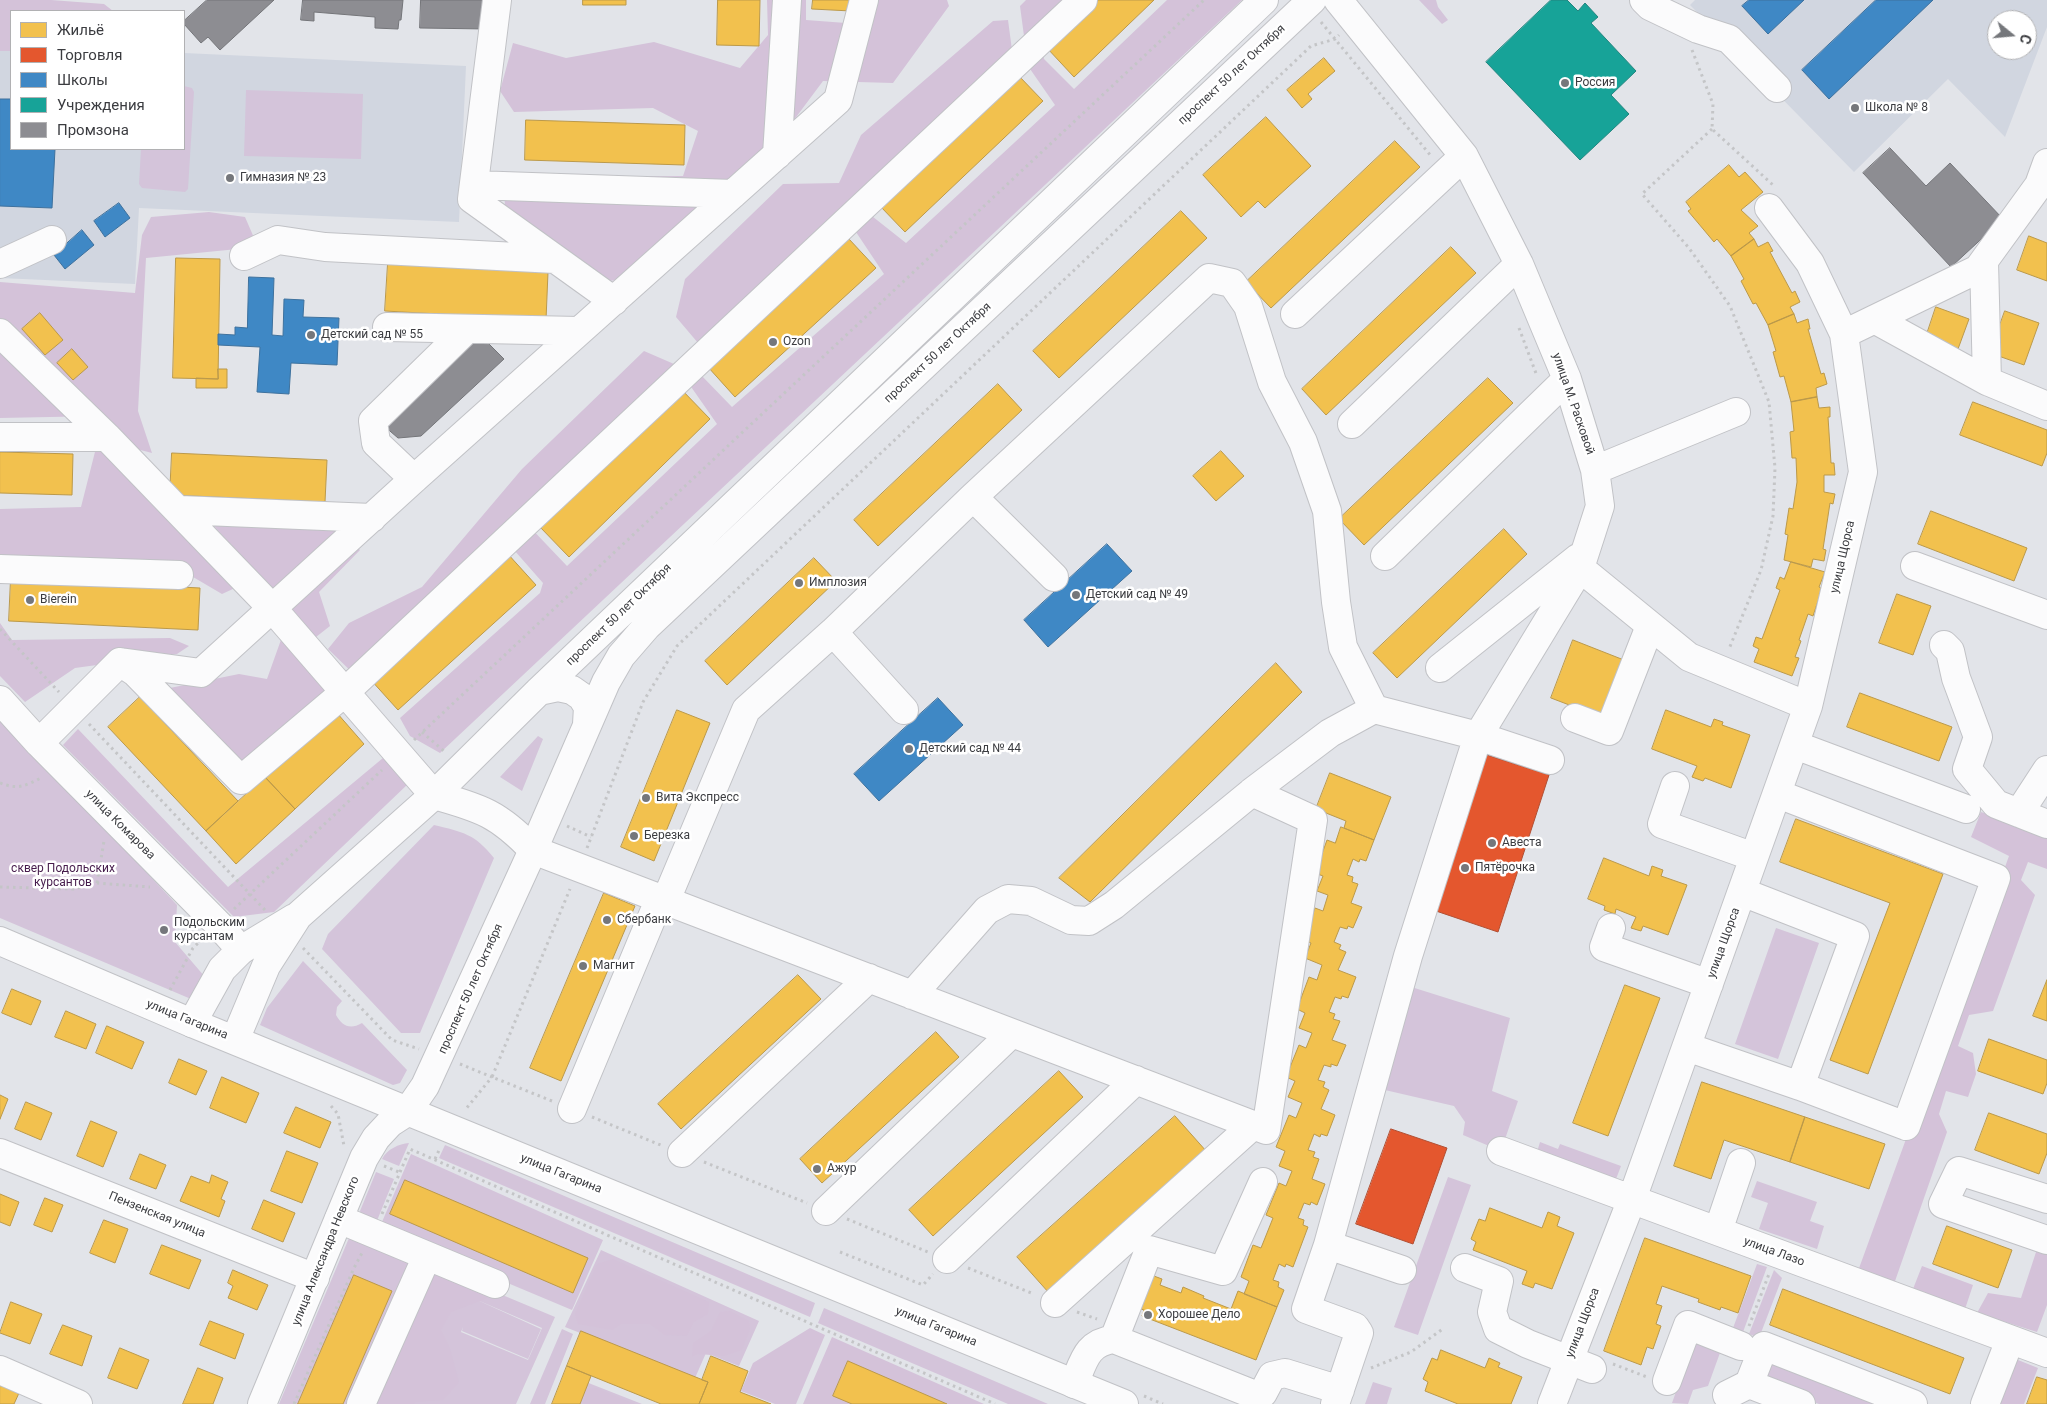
<!DOCTYPE html>
<html>
<head>
<meta charset="utf-8">
<style>
	body { margin:0 }
	#map { position:relative; width:2047px; height:1404px; overflow:hidden; background:#e2e4e9; font-family:Roboto,sans-serif }
	canvas { display:block }
	.legend { position:absolute; left:10px; top:10px; width:175px; height:140px; box-sizing:border-box; background:#fff; border:1px solid #b1b1b3; margin:0; padding:6px 9px; list-style:none; font-size:15px; color:#3b3c40 }
	.legend li { display:flex; align-items:center; gap:10px; height:25px }
	.legend b { width:25px; border:1px solid #b1b1b3 }
	.north { position:absolute; left:1987px; top:10px; width:50px; height:50px; box-sizing:border-box; background:#fff; border:1px solid #b1b1b3; border-radius:50%; rotate:107deg; font-size:14px; font-weight:700; line-height:20px; text-align:center; color:#3b3c40 }
	.north::after { content:''; display:block; margin:auto; width:18px; height:22px; background:#75777b; clip-path:polygon(50% 0,100% 100%,50% 72%,0 100%) }
</style>
</head>
<body>
<div id="map">
<canvas width="2047" height="1404"></canvas>
<ul class="legend">
<li><b style="height:14px;background:#f2c14e"></b>Жильё</li>
<li><b style="height:14px;background:#e4572e"></b>Торговля</li>
<li><b style="height:14px;background:#3f88c5"></b>Школы</li>
<li><b style="height:14px;background:#17a398"></b>Учреждения</li>
<li><b style="height:14px;background:#8d8d92"></b>Промзона</li>
</ul>
<div class="north">С</div>
</div>
<script>
const context = document.querySelector('canvas').getContext('2d');
context.lineJoin = 'round';
function fillPath(path, color) { context.fillStyle = color; context.fill(path, 'evenodd'); }
function strokePath(path, color, width, dash) { context.strokeStyle = color; context.lineWidth = width; context.lineCap = dash ? 'butt' : 'round'; context.setLineDash(dash || []); context.stroke(path); }
function write(font, color, halo, rows, align = 'center') {
  context.font = font + ' Roboto,sans-serif'; context.lineWidth = 5; context.setLineDash([]); context.textBaseline = 'middle'; context.strokeStyle = halo; context.fillStyle = color; for (const [text, x, y, turn = 0] of rows) {
    context.save(); context.translate(x, y); context.rotate((+turn || 0) * Math.PI / 180); context.textAlign = isNaN(turn) ? turn : align; if (halo) context.strokeText(text, 0, 0); context.fillText(text, 0, 0); context.restore();
  }
}
const built = new Path2D(`
	M1695,0h352v27l-42,110 -57,-58 -94,93 -164,-167zM1997,20h30v30h-30z
	M0,18l11,1v130h173v-96l282,13 -7,156 -320,-14 -4,76 -135,-6z`);
const green = new Path2D(`
	M1419,0h17l2,7 10,13 -6,4z
	M184,86l8,2 2,4 -6,97 -3,3 -43,-4 -3,-4 2,-35h43z
	M246,90l117,4 -2,65 -117,-3z
	M0,716l177,189 -2,37 30,35 -14,22 -191,-81z
	M538,736l5,3 -21,52 -22,-14z
	M434,825c29,7 41,9 60,33l-74,175h-19l-79,-84 6,-15z
	M1776,928l43,15 -41,116 -43,-15z
	M303,961l39,40 -5,6 -1,8c6,11 14,15 26,8l45,47 -7,13 -7,2 -133,-60 7,-17z
	M1405,985l105,33 -18,73 26,10 -17,50 -38,-16 2,-13 -11,-16 -82,-19z
	M1540,1142l18,7 2,-5 61,22 -5,13 -8,5 -73,-25z
	M409,1143l-10,23 -17,-7c5,-10 17,-15 27,-16z
	M445,1145l370,158 -5,14 -371,-159z
	M411,1154l192,86 -31,70 -193,-81z
	M376,1172l18,7 -20,49 -13,-12 -1,-5z
	M1448,1177l23,8 -53,150 -24,-8z
	M1757,1181l60,21 -7,19 14,5 -7,23 -58,-20 9,-26 -17,-6z
	M349,1238l71,22 -63,144h-78z
	M601,1250l158,71 -20,45 -33,-13 -11,25 -130,-51z
	M426,1263l129,54 -39,87h-151zM475,1299l67,29 -14,32 -67,-28 2,-5 -1,4 66,28 13,-30z
	M1757,1264l10,3 -24,65 -10,-4z
	M1774,1270l8,8 -23,60 -10,-4z
	M824,1308l224,96h-40l-190,-81z
	M562,1329l11,5 -28,70h-15z
	M1694,1341l27,9 -13,36 -15,4 -5,14 -16,-1z
	M1770,1361l121,43h-72l-53,-20v-17z
	M586,1382l56,22h-64z
	M1373,1382l19,6 -5,16h-22z`);
const forest = new Path2D(`
	M0,0h51l53,4 9,7h-102v40h-11z
	M767,0h39v20l40,3 17,-23h84l2,6 -56,77 -70,-2 -41,55 -152,143 -47,4 -77,-67 -3,-34 52,-5 128,-1 15,-45 -45,-23 -139,4 -14,-21 13,-48 53,15 88,-16 86,26 28,-33z
	M1026,0h54l-39,41 3,18 30,30 93,-89h75l-802,753 -30,-17 -10,-18 140,-125 3,-10 -36,-41 -149,136 -30,-29 21,-26 73,-36 100,-118 122,-118 30,13v16l-148,143 41,43 150,-142 -30,-43 13,-7 32,33 152,-133 -30,-45 -150,121 -28,-33 9,-38 98,-95 56,-1 22,-48 132,-114 15,-1 6,45 -151,144 43,34 149,-138 -27,-39 -8,-60z
	M209,212l36,5 13,30 -112,11 -8,153 14,42 -27,-7 -25,-30 -100,2v-136l135,11 7,-58 9,-18z
	M97,444l55,61 83,83 -13,6 -46,-27 -176,7v-65l81,-2z
	M212,524l127,6 21,20 -41,42 11,34 -14,11z
	M0,623l12,17 158,-2 19,8 -12,8 -102,14 -50,34 -25,-26z
	M282,637l54,53 -104,80 -67,-81 74,-15 28,5z
	M78,729l150,158 155,-129 26,25 -135,129 -40,5 -171,-172z
	M1981,812l66,22v35l-19,-7 -7,18 14,15 -42,116 -24,4 -11,31 15,7 3,21 -8,23 -22,-6 -7,23 8,18 -53,152 -36,-13 151,-415 -38,-19z
	M2038,1246l9,3v56l-10,27 -60,-19 11,-20 33,5z
	M613,1259l96,43 -1,12 -14,8 -7,14 -22,-1 -15,-11h-29l-9,6 -34,-6 -3,-10 22,-50z
	M1922,1266l51,19 -8,24 -52,-20z
	M428,1269l60,25 -2,5 -35,13 -10,18 9,19 9,33 -16,18 -27,2 -2,2h-46z
	M730,1311l19,10 1,8 -8,21 -18,6 -26,-2 -6,3 1,-14 18,-12 9,-19z
	M810,1328l15,7 -29,69h-21l-34,-13 12,-28z
	M832,1337l152,67h-181z
	M2008,1356l30,12 -14,36h-34z
	M596,1388l39,16h-52l4,-15z`);
const homes = new Path2D(`
	M583,0h43v5h-43z
	M718,0h42l-1,46 -42,-1z
	M813,0h38v11l-39,-2z
	M1097,0h57l-80,77 -27,-29z
	M1324,58l11,13 -27,23 4,5 -10,9 -15,-18z
	M1018,75l25,26 -138,131 -25,-26z
	M1266,117l45,49 -46,42 -7,-7 -17,16 -38,-42z
	M526,120l159,5 -1,40 -159,-5z
	M1395,141l25,26 -149,141 -25,-26z
	M1729,165l10,12 6,-5 18,20 -22,18 17,16 -9,7 5,6 -23,17 -14,-17 -3,3 -26,-31 3,-2 -5,-7z
	M1181,211l26,27 -148,140 -26,-27z
	M2029,236l18,7v38l-30,-11z
	M849,239l27,29 -141,129 -27,-30z
	M1754,239l4,8 10,-5 5,9 -3,1 22,41 3,-2 5,11 -10,5 4,7 -26,11 -12,-22 -3,1 -12,-23 3,-2 -13,-23z
	M1451,247l25,26 -150,142 -24,-26z
	M176,258l44,1 -2,120 -45,-1z
	M388,263l160,9 -2,48 -161,-9z
	M1936,307l33,12 -11,30 -32,-12z
	M2005,311l34,12 -15,42 -34,-12z
	M40,313l23,27 -18,15 -23,-26z
	M1794,314l3,9 11,-4 2,10h-2l13,45 3,-1 3,11 -11,4 1,9 -26,5 -7,-26 -4,1 -7,-25 3,-1 -8,-26z
	M72,349l16,18 -15,13 -16,-17z
	M218,369h9v19h-31v-10l22,1z
	M1488,378l25,25 -149,142 -25,-26z
	M998,384l24,26 -144,136 -24,-26z
	M680,388l30,31 -141,138 -30,-31z
	M1817,397l2,11 11,-1v10h-2l3,46h3l1,12h-11v17l11,2 -2,10 -3,-1 -7,46 3,1 -2,11 -11,-2 -2,8 -27,-7 4,-25 -3,-1 4,-26 4,1 4,-27 -1,-24h-4l-2,-26 4,-1 -3,-29z
	M1973,402l74,28v23l-5,13 -82,-31z
	M1221,451l23,25 -28,25 -23,-25z
	M0,452l73,2 -1,41 -72,-2z
	M172,453l155,7 -2,42 -155,-7z
	M1931,511l96,37 -13,33 -96,-37z
	M1504,529l23,25 -130,124 -24,-25z
	M507,553l29,32 -138,125 -28,-31z
	M814,558l22,23 -109,104 -22,-24z
	M1791,562l34,10 -6,15 3,2 -9,27 -5,-2 -9,26 2,1 -6,16 4,1 -7,18 -38,-14 5,-13 -6,-3 3,-9 6,2 18,-49 -4,-2 4,-11 4,2z
	M11,578l189,10 -2,42 -189,-9z
	M1897,594l34,12 -18,49 -34,-12z
	M1573,640l56,22 -23,57 -55,-21z
	M1276,663l26,29 -212,210 -31,-24z
	M1860,693l92,34 -13,34 -92,-34z
	M140,697l98,104 -32,30 -98,-104z
	M677,710l33,13 -56,138 -33,-14z
	M1666,710l45,17 3,-8 9,3 -1,3 28,10 -19,53 -26,-10 -2,3 -11,-4 5,-11 -45,-17z
	M337,713l27,31 -69,65 -30,-32z
	M1330,773l61,24 -17,43 -30,-12 2,-7 -30,-12z
	M265,777l30,32 -59,55 -30,-33z
	M1796,819l147,55 -75,200 -38,-14 60,-157 -110,-41z
	M1341,827l33,13 -8,21 -6,-2 -1,3 -6,-3 -6,16 6,2 -1,5 6,2 -7,19 11,4 -9,21 -5,-2 -1,3 -7,-2 -6,15 7,3 -2,4 7,3 -8,18 18,7 -8,21 -6,-2 -1,3 -6,-2 -6,15 6,2 -2,5 7,2 -8,19 14,5 -9,21 -6,-2v3l-7,-2 -6,15 7,2 -2,5 6,3 -8,19 14,6 -8,21 -6,-2 -1,3 -6,-3 -6,16 7,2 -2,5 6,2 -7,20 13,5 -8,21 -6,-3 -1,3 -6,-2 -6,15 6,2 -1,5 5,2 -15,40 -7,-3 -1,3 -6,-3 -6,16 6,2 -1,5 6,3 -7,17 -33,-13 5,-13 -8,-4 12,-32 8,3 12,-30 -7,-3 13,-32 7,3 6,-15 -13,-5 6,-15 -9,-4 13,-32 7,3 6,-15 -14,-6 7,-16 -9,-4 13,-32 7,3 6,-15 -13,-5 6,-15 -8,-4 12,-32 8,3 5,-15 -17,-7 6,-15 -8,-3 12,-32 8,3 5,-16 -11,-4 6,-15 -8,-3 12,-33 8,3z
	M1604,858l45,18 3,-10 11,4 -2,6 26,9 -19,50 -25,-9 -2,5 -10,-3 5,-11 -20,-8 -1,5 -11,-4 1,-4 -17,-7z
	M604,893l31,13 -74,175 -31,-13z
	M798,975l23,24 -140,130 -23,-25z
	M2047,980v41l-14,-5z
	M1625,985l35,13 -52,138 -35,-13z
	M12,989l29,12 -10,24 -29,-12z
	M66,1011l30,13 -10,25 -31,-12z
	M107,1026l37,16 -12,27 -36,-16z
	M936,1032l23,25 -137,126 -22,-24z
	M1989,1039l58,21v23l-4,11 -65,-23z
	M179,1059l28,12 -11,24 -27,-12z
	M1059,1071l24,26 -150,139 -24,-26z
	M222,1077l37,16 -13,30 -36,-15z
	M1702,1082l103,35 -15,45 -66,-22 -13,39 -37,-13z
	M0,1095l8,4 -8,20z
	M26,1102l26,11 -11,27 -26,-11z
	M296,1107l35,15 -11,26 -36,-15z
	M1989,1113l58,21v19l-8,21 -64,-24z
	M1175,1116l32,36 -158,141 -32,-36z
	M1805,1117l80,27 -16,45 -79,-27z
	M91,1121l26,11 -14,35 -26,-11z
	M287,1151l31,12 -16,40 -31,-12z
	M140,1154l26,11 -10,24 -26,-10z
	M212,1175l16,7 -7,17 4,2 -6,16 -39,-16 11,-25 18,7z
	M405,1180l183,78 -15,35 -183,-79z
	M0,1194l19,8 -9,24 -10,-4z
	M45,1198l18,7 -11,27 -18,-7z
	M264,1200l31,13 -12,29 -31,-13z
	M1490,1208l52,20 6,-16 12,5 -3,9 17,7 -22,56 -17,-6 -2,5 -11,-4 5,-13 -54,-21 3,-8 -5,-3 8,-20 6,2z
	M104,1220l24,9 -13,34 -25,-10z
	M1947,1226l65,24 -14,38 -65,-24z
	M1645,1238l106,38 -13,37 -17,-6 -1,3 -22,-8 1,-3 -37,-13 -6,18 6,2 -6,18 5,2 -8,23 -6,-2 -6,18 -37,-14z
	M162,1245l39,15 -12,29 -39,-15z
	M233,1270l35,15 -11,25 -29,-12 5,-12 -5,-3z
	M1143,1272l19,7 -2,6 21,8 2,-6 21,9 -1,2 28,11 7,-18 39,16 -21,53 -114,-44 2,-6 -14,-5z
	M354,1275l38,16 -49,113h-45z
	M1783,1289l181,69 -14,36 -180,-69z
	M11,1302l31,12 -12,30 -30,-11z
	M210,1321l34,13 -9,25 -35,-14z
	M63,1325l29,11 -10,30 -32,-12z
	M581,1331l127,51 -9,22h-38l-94,-38z
	M120,1348l29,12 -12,29 -29,-11z
	M1441,1350l44,18 4,-10 11,5 -2,4 24,10 -11,27h-53l-33,-13 3,-9 -5,-3 9,-21 5,2z
	M711,1356l37,15 -8,21 31,12h-72l9,-22 -6,-2z
	M848,1361l99,43h-95l-19,-8z
	M567,1366l24,10 -11,28h-28z
	M198,1368l25,10 -10,26h-30z
	M2037,1377l10,3v24h-20z
	M0,1384l19,9 -5,11h-14z`);
const shops = new Path2D(`
	M1487,755l62,20 -51,157 -62,-21z
	M1391,1129l56,19 -34,96 -57,-20z`);
const schools = new Path2D(`
	M1749,0h55l-36,34 -26,-28z
	M1876,0h57l-104,99 -27,-29z
	M0,99h11v50h44l-3,59 -52,-2z
	M119,203l11,15 -25,19 -11,-16z
	M82,230l12,15 -29,24 -11,-14z
	M249,277l25,1 -2,57 11,1 1,-37 20,1 -1,17 36,1 -2,47 -46,-2 -2,31 -32,-2 3,-45 -42,-2v-11l17,1v-8l12,1z
	M1107,544l25,27 -84,76 -24,-27z
	M938,698l25,27 -84,76 -25,-27z`);
const public = new Path2D(`
	M1551,0h16l11,11 7,-8 13,14 -7,6 45,48 -25,24 18,19 -49,46 -94,-98z`);
const industry = new Path2D(`
	M207,0h67l-54,50 -12,-13 -7,6 -17,-19v-3z
	M303,0h100l-2,20h-2l-1,9 -23,-1v-11l-61,-5v9l-13,-1z
	M421,0h66v29l-67,-1z
	M1890,148l36,38 24,-23 53,56 -52,48 -88,-94z
	M485,340l19,19 -83,77 -23,2 -15,-13 86,-84z`);
const path = new Path2D(`
	M1321,22l110,134
	M1692,50l21,54 -1,25 61,56
	M1712,129l-70,65 47,54 41,58 39,96 6,66 -2,48 -12,54 -32,79
	M1519,328l18,48
	M0,629l59,63
	M89,724l176,186
	M422,732l23,20
	M414,740l790,-740
	M0,783c19,7 24,3 41,-5
	M567,826l24,11
	M587,848l56,-146 34,-56 634,-600 24,-7 4,-4
	M97,883l7,-42
	M0,887l73,2 24,-6 53,4
	M234,909l148,-139
	M303,948l89,92 27,9
	M170,990l23,-42 9,-9
	M460,1064l32,13 -27,33
	M552,1101l-60,-24 78,-188
	M331,1106l7,8 6,32
	M592,1117l71,29
	M435,1159l5,-11
	M704,1162l103,41
	M384,1166l15,6
	M382,1214l28,-65 585,255
	M847,1219l81,33
	M840,1252l83,33 10,-11
	M968,1268l66,26
	M1077,1312l20,7
	M1749,1326l20,-52
	M1613,1364l34,13
	M1371,1368l40,-16 33,-24
	M1144,1396l19,8
	M294,1404l60,-136 8,-15`);
const minor = new Path2D(`
	M497,0l-25,199 142,102
	M1338,0l126,156 55,108 48,115 28,91 5,36 -20,62 109,89 119,49
	M1644,0l6,6 48,23 31,10 48,49
	M777,155l10,-155
	M474,185l259,9
	M244,256l34,-16 47,7 230,12
	M0,264l52,-24
	M1295,314l169,-158
	M1876,320l111,61 -3,-120
	M387,327l192,4
	M0,333l107,104 165,171 162,187c47,13 65,19 99,55l733,280 47,-310 -61,-28
	M1844,334l134,-65 61,-84 8,-22
	M1987,381l60,25
	M1352,424l167,-160
	M0,437h107
	M1595,470l141,-58
	M414,479l-38,-36 -3,-22 94,-92
	M973,497l81,80
	M180,510l192,8
	M1385,556l182,-177
	M1915,566l132,49
	M0,569l179,6
	M833,632l71,78
	M1944,645l6,6 6,27 22,59 -11,32 29,35 51,20
	M120,662l15,10 106,108 104,-88 738,-692
	M1440,668l138,-110
	M0,700l39,43 179,181 23,26
	M1575,718l34,13 41,-105
	M39,743l81,-81 81,11 213,-194 424,-379 26,-100
	M1795,745l171,64
	M1675,786l-13,38 92,33
	M1778,794l218,84 -90,248 -106,-40
	M2019,813l28,-43
	M666,900l80,-190 87,-78 140,-135 236,-219 23,5 16,23 24,76 31,60 24,69 9,91 7,45 31,62
	M1611,928l-7,19 105,37
	M0,941l192,82
	M912,995l75,-85 21,-11 23,2 40,19 18,1 25,-16 138,-113 78,-59 44,-24 104,27 72,24
	M1687,1047l113,39 55,-150 -113,-44
	M572,1109l88,-211
	M1501,1151l546,202
	M0,1153l315,125
	M682,1153l187,-175
	M2047,1199l-88,-28 -16,33 104,36
	M826,1211l186,-178
	M339,1219l156,65
	M1718,1231l23,-68
	M1328,1245l74,25
	M947,1259l189,-179
	M1465,1268l34,13 -7,31 6,17 30,15 64,25
	M1055,1303l197,-177
	M1114,1339l35,-89 74,21 40,-89
	M0,1370l78,34
	M1667,1381l21,-56 53,21
	M1074,1384c10,-23 12,-41 40,-45l141,56 8,-2 9,-17 13,-3 55,17
	M1727,1395l22,-11
	M361,1404l66,-148
	M1335,1404l24,-71 -4,-6 -49,-18 22,-64 80,-289 70,-220 102,-168
	M1552,1404l80,-205 176,-493 55,-234 -19,-138 -34,-71 -41,-55
	M1801,1404l-52,-20 15,-38 149,58
	M1985,1404l25,-64`);
const major = new Path2D(`
	M539,691l19,-4 14,3 10,7 6,10 -1,17
	M294,918l-53,32 -19,19 -30,54 932,381
	M235,1040l31,-74 32,-50 136,-121 105,-104 725,-691
	M262,1404l102,-246 12,-20 14,-15 17,-11 18,-26 108,-236 73,-168 15,-26 26,-30 665,-626`);
const markers = [
	[1565,83,5,"#75777b"],
	[1855,108,5,"#75777b"],
	[230,178,5,"#75777b"],
	[311,335,5,"#75777b"],
	[773,342,5,"#75777b"],
	[799,583,5,"#75777b"],
	[1076,595,5,"#75777b"],
	[30,600,5,"#75777b"],
	[909,749,5,"#75777b"],
	[646,798,5,"#75777b"],
	[634,836,5,"#75777b"],
	[1492,843,5,"#75777b"],
	[1465,868,5,"#75777b"],
	[607,920,5,"#75777b"],
	[164,930,5,"#75777b"],
	[583,966,5,"#75777b"],
	[817,1169,5,"#75777b"],
	[1148,1315,5,"#75777b"]
];
const streetNames = [
	["проспект 50 лет Октября",1232,75,-43],
	["проспект 50 лет Октября",938,353,-43],
	["улица М. Расковой",1573,404,71],
	["улица Щорса",1843,557,-77],
	["проспект 50 лет Октября",619,615,-44],
	["улица Комарова",120,825,45],
	["улица Щорса",1724,943,-70],
	["проспект 50 лет Октября",471,989,-66],
	["улица Гагарина",187,1020,22],
	["улица Гагарина",561,1174,22],
	["Пензенская улица",157,1215,22],
	["улица Александра Невского",326,1251,-68],
	["улица Лазо",1774,1252,20],
	["улица Щорса",1583,1323,-69],
	["улица Гагарина",936,1327,22]
];
const poiNames = [
	["Россия",1575,83],
	["Школа № 8",1865,108],
	["Гимназия № 23",240,178],
	["Детский сад № 55",321,335],
	["Ozon",783,342],
	["Имплозия",809,583],
	["Детский сад № 49",1086,595],
	["Bierein",40,600],
	["Детский сад № 44",919,749],
	["Вита Экспресс",656,798],
	["Березка",644,836],
	["Авеста",1502,843],
	["Пятёрочка",1475,868],
	["Сбербанк",617,920],
	["Подольским",174,923],
	["курсантам",174,937],
	["Магнит",593,966],
	["Ажур",827,1169],
	["Хорошее Дело",1158,1315]
];
const parkNames = [
	["сквер Подольских",63,869],
	["курсантов",63,883]
];
fillPath(built, '#d1d6e0');
fillPath(green, '#d4c4da');
fillPath(forest, '#d4c2d9');
fillPath(homes, '#f2c14e');
strokePath(homes, '#bb994a', 1);
fillPath(shops, '#e4572e');
strokePath(shops, '#b14f33', 1);
fillPath(schools, '#3f88c5');
strokePath(schools, '#3e719d', 1);
fillPath(public, '#17a398');
strokePath(public, '#22847e', 1);
fillPath(industry, '#8d8d92');
strokePath(industry, '#747579', 1);
strokePath(minor, '#c1c2c6', 30);
strokePath(major, '#c1c2c6', 30);
strokePath(path, '#c4c5c7', 3, [2.5, 4]);
strokePath(minor, '#fbfbfc', 28);
strokePath(major, '#fbfbfc', 28);
for (const [x, y, r, color] of markers) { const dot = new Path2D(); dot.arc(x, y, r, 0, 2 * Math.PI); context.fillStyle = color; context.fill(dot); strokePath(dot, '#fff', 2); }
write('12px', '#3b3c40', '#fff', streetNames);
write('12px', '#3b3c40', '#fff', poiNames, 'left');
write('12px', '#461c4c', '#fff', parkNames);
</script>
</body>
</html>
